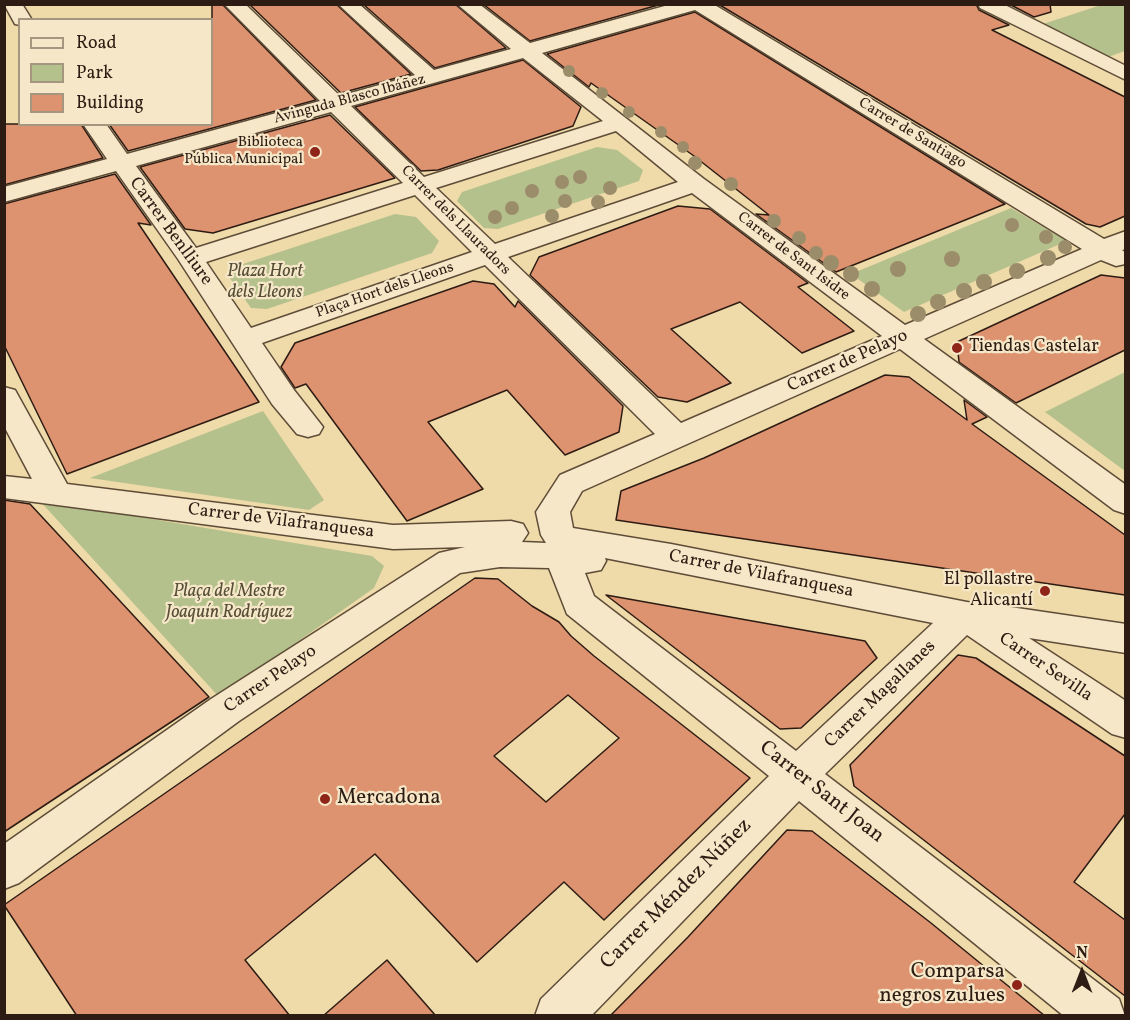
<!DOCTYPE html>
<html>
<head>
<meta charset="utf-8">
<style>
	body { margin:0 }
	#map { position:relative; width:1130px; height:1020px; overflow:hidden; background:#efdaa9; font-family:Vollkorn,serif }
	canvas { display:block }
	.frame { position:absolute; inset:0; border:6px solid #2d1c13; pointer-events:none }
	.legend { position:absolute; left:18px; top:18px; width:195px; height:108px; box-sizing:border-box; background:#f5e7c7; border:2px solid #a5967f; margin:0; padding:8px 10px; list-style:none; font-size:18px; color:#2d1c13 }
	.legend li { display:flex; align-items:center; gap:12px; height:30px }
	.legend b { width:30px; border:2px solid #a5967f }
	.north { position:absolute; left:1052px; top:942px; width:60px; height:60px; -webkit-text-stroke:4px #f5e7c7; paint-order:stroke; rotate:0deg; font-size:16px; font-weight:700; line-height:24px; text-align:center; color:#2d1c13 }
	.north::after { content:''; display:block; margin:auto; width:21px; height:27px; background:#2d1c13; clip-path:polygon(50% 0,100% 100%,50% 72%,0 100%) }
</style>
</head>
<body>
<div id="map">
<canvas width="1130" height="1020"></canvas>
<div class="frame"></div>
<ul class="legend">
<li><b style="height:8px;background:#f5e7c7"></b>Road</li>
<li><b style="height:16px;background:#b4c18c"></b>Park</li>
<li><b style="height:16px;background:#dd9270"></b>Building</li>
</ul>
<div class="north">N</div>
</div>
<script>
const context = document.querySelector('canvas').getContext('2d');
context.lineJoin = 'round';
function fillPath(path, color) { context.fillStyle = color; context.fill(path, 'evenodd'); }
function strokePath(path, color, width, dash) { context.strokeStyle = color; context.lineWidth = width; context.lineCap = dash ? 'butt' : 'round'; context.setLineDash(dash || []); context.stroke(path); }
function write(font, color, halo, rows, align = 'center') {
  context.font = font + ' Vollkorn,serif'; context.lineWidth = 4.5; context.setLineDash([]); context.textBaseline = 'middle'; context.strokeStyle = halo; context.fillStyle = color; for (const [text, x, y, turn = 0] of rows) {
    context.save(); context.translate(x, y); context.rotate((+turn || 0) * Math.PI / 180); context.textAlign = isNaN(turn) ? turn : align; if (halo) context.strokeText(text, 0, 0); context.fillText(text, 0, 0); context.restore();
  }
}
const green = new Path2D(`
	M1101,5h24v46l-17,6 -68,-32z
	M597,147l20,3 26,20 -4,11 -141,48 -14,-1 -27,-27 5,-9z
	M1011,208l56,33 -163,71 -53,-38z
	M395,214l21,3 23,24 -7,12 -165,56 -16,-1 -22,-31 8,-11z
	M1125,372v99l-80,-59z
	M263,411l61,89 -15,10 -219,-32z
	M39,500l333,56 12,10 -10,22 -155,109z`);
const building = new Path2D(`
	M212,4h10l94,96 -188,51 -19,-27h103z
	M249,4h87l75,70 -70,19z
	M363,4h92l51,44 -71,20z
	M483,4h179l-132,37z
	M718,4h258l3,6 30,15 -17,5 133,67v119l-25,11 -14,-3z
	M1009,4h41l1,8 -17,5z
	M695,12l310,192 -169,68 -80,-58 13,1 -75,-59 -103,-73 -2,4 -42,-33z
	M523,60l58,47 -8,19 -135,44 -17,1 -66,-64z
	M330,115l65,63 -182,55 -28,-4 -45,-62z
	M4,124h77l22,34 -99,27z
	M115,174l36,51 -13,-2 121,179 -192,72 -63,-129v-141z
	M678,206l32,3 98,74 -10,4 56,44 -52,22 -62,-51 -69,27 60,54 -44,19 -29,-5 -128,-122 9,-18z
	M1101,275l24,3v72l-109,53 -57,-41 -2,-20z
	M473,281l21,3 21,23 3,-6 105,105 -4,26 -54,23 -58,-65 -79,32 55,67 -76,32 -101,-137 -11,4 -14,-21 14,-24z
	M885,375l24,2 58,43 -3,-20 23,17 -15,7 153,111v60l-509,-75 5,-29 83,-33z
	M4,500l26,4 179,193 -205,135z
	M475,578l23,1 34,27 27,16 12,14 23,20 156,122 -146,142 -40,-38 -87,80 -102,-108 -130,106 45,56h-213l-73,-111zM568,695l51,43 -73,64 -52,-46z
	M606,595l259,46 12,17 -76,70 -21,1z
	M958,655l18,3 149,98v58l-51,68 51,38v76l-271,-210 -4,-21z
	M787,830l25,1 119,92 114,93h-435l78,-79z
	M387,960l49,56h-113z`);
const minor = new Path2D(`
	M4,4h18l10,16h-12v5l-5,-1z
	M224,4h21l95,92 75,-21 -77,-71h21l75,66 77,-21 -54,-45h22l51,39 142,-39h41l391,235 22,-8v18l-4,1 4,3 -1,11 -9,2 -15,-6 -177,79 202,146v29l-12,-4 -214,-161 -318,142 -12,21 3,16 98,16 301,59 4,-1 150,22v29l-97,-15 97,63v37l-14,-4 -145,-99 -142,139 294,225 6,17h-61l-265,-215 -208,215h-56l6,-17 228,-223 -202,-162 -18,-46 -49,-1 -40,6 -221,148 -220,162 -15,6v-45l207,-145 228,-146 26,-6 -72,2 -389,-51v-22l28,3 -28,-53v-39l11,3 52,94 326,41 118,-4 12,3 5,9 -6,9 24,1 -5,-8 -5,-23 24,-37 95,-41 -170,-169 -223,78 32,47 29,37 -4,7 -11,3 -11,-3 -25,-30 -94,-145 -62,-88 -112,31v-15l103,-28 -24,-35h23l21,30 193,-53zM695,10l387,239 -177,76 -201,-146 -162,-126zM523,58l80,63 -179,56 -73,-71zM331,112l72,71 -207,65 -60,-82zM616,131l62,51 -183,62 -59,-56zM692,193l190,143 -201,87 -173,-166zM415,195l57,57 -221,76 -45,-66zM605,558l328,65 -137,128 -202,-155 -9,-23 16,-3 5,-9z`);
const tertiary = new Path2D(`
	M978,4h25l123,62v14l-146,-72z`);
const trees = [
	[569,71,6],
	[602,93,6],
	[629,112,6],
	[661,132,6],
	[683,147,6],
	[695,163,7],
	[580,177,7],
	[562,182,7],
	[731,184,7],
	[610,188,7],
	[532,191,7],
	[565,201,7],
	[598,202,7],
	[512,208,7],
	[552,216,7],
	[495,217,7],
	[774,221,7],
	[1012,225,7],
	[1046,237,7],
	[799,238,7],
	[1065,247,7],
	[816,253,7],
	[1048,258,8],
	[952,259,8],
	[831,263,8],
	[898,269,8],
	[1017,271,8],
	[851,274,8],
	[984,282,8],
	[872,289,8],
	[964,291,8],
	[938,302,8],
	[918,314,8]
];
const markers = [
	[315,152,6,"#8f2418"],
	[957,348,6,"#8f2418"],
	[1045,591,6,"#8f2418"],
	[325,799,6,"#8f2418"],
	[1017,985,6,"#8f2418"]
];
const farStreetnames = [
	["Avinguda Blasco Ibáñez",350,100,-15],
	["Carrer de Santiago",912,134,31],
	["Carrer dels Llauradors",455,221,45],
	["Carrer de Sant Isidre",793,257,37],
	["Plaça Hort dels Lleons",385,291,-19]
];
const farPoinames = [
	["Biblioteca",303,143],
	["Pública Municipal",303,160]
];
const streetNames = [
	["Carrer Benlliure",170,232,54],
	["Carrer de Pelayo",848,362,-24],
	["Carrer de Vilafranquesa",281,522,7],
	["Carrer de Vilafranquesa",761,575,11],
	["Carrer Sevilla",1045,668,34],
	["Carrer Pelayo",271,680,-34],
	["Carrer Magallanes",881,695,-44]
];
const parkNames = [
	["Plaza Hort",265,273],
	["dels Lleons",265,294],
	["Plaça del Mestre",229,593],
	["Joaquín Rodríguez",229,614]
];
const poiNames = [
	["Tiendas Castelar",969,348],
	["El pollastre",1033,581,"right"],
	["Alicantí",1033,602,"right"]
];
const nearStreetnames = [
	["Carrer Sant Joan",821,793,38],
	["Carrer Méndez Núñez",677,895,-45]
];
const nearPoinames = [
	["Mercadona",337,799],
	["Comparsa",1005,973,"right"],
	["negros zulues",1005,997,"right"]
];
fillPath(green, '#b4c18c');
fillPath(building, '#dd9270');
strokePath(building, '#2d1c13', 1.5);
strokePath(minor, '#5e4c38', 3);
strokePath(tertiary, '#5e4c38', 3);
fillPath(minor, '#f5e7c7');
fillPath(tertiary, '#f5e7c7');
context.fillStyle = '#9b8d6a';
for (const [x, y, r] of trees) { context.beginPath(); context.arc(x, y, r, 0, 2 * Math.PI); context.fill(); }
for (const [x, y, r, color] of markers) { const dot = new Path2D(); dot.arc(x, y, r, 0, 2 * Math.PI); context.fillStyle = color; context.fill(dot); strokePath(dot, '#f5e7c7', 2); }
write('15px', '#2d1c13', '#f5e7c7', farStreetnames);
write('15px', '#2d1c13', '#f5e7c7', farPoinames, 'right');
write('18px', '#2d1c13', '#f5e7c7', streetNames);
write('italic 18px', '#564e37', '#f5e7c7', parkNames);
write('18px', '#2d1c13', '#f5e7c7', poiNames, 'left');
write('21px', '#2d1c13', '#f5e7c7', nearStreetnames);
write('21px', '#2d1c13', '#f5e7c7', nearPoinames, 'left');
</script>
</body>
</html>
